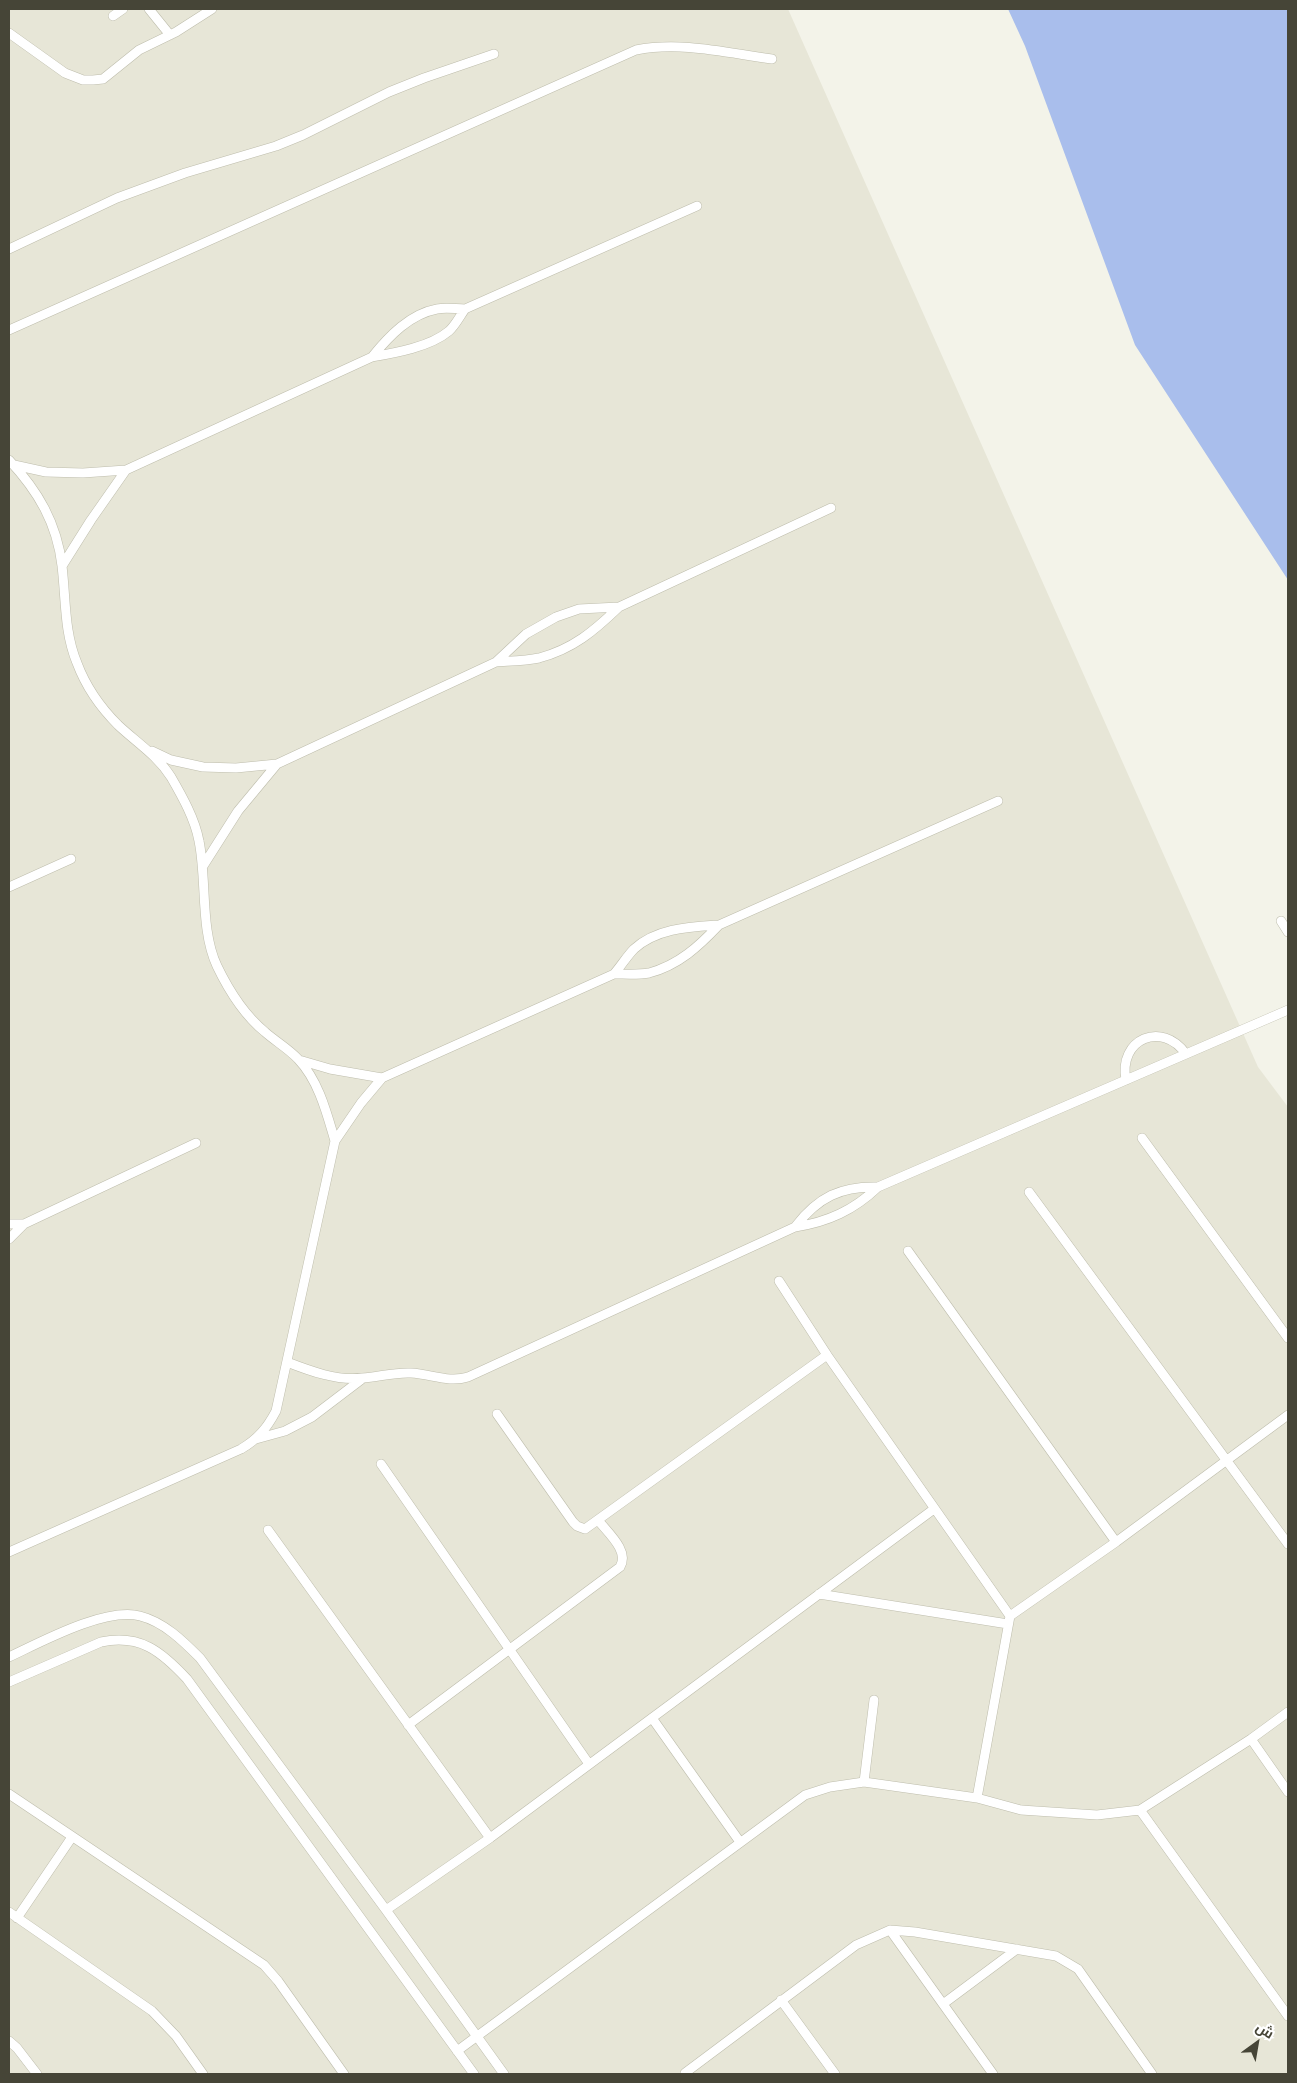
<!DOCTYPE html>
<html>
<head>
<meta charset="utf-8">
<style>
	body { margin:0 }
	#map { position:relative; width:1297px; height:2083px; overflow:hidden; background:#f3f3e9; font-family:Arial,Cairo,sans-serif }
	canvas { display:block }
	.frame { position:absolute; inset:0; border:10px solid #464537; pointer-events:none }
	.north { position:absolute; left:1232px; top:2018px; width:50px; height:50px; -webkit-text-stroke:4px #fff; paint-order:stroke; rotate:32deg; font-size:14px; font-weight:700; line-height:20px; text-align:center; color:#464537 }
	.north::after { content:''; display:block; margin:auto; width:18px; height:22px; background:#464537; clip-path:polygon(50% 0,100% 100%,50% 72%,0 100%) }
</style>
</head>
<body>
<div id="map">
<canvas width="1297" height="2083"></canvas>
<div class="frame"></div>
<div class="north">ش</div>
</div>
<script>
const context = document.querySelector('canvas').getContext('2d');
context.lineJoin = 'round';
function fillPath(path, color) { context.fillStyle = color; context.fill(path, 'evenodd'); }
function strokePath(path, color, width, dash) { context.strokeStyle = color; context.lineWidth = width; context.lineCap = dash ? 'butt' : 'round'; context.setLineDash(dash || []); context.stroke(path); }
const residential = new Path2D(`
	M9,9h779l470,1058 30,40v967h-1279z`);
const water = new Path2D(`
	M1008,9h280v571l-153,-235 -110,-299z`);
const lane = new Path2D(`
	M149,9l21,26
	M113,16l10,-7
	M9,33l56,40 18,7h10l10,-1 36,-29 37,-18 36,-23
	M9,249l108,-51 68,-25 91,-27 27,-11 86,-43 35,-14 70,-24
	M9,330l627,-280c45,-9 91,3 136,9
	M372,357c17,-21 38,-43 65,-48 9,-2 19,0 28,0l232,-103
	M9,460c29,31 48,63 53,106 4,33 2,66 15,97 9,24 23,44 41,62 18,17 39,30 53,52 11,19 24,42 28,64 8,39 1,89 18,125 12,25 26,48 48,66 10,9 24,17 33,27 21,22 29,55 37,82
	M14,465l32,7 37,1 43,-3 246,-113c23,-4 58,-10 77,-26 6,-5 11,-15 16,-22
	M62,566l29,-46 35,-50
	M496,662c14,-1 29,-1 43,-4 34,-9 55,-27 80,-51l212,-99
	M152,751l19,9 32,7 33,1 41,-4 219,-102 30,-28 30,-17 23,-8 40,-2
	M203,866l35,-55 39,-47
	M9,887l62,-28
	M1281,921l7,11
	M614,974c7,-8 13,-18 20,-25 23,-21 56,-22 85,-24l279,-124
	M299,1060l31,9 52,9
	M1126,1080c-8,-41 36,-60 60,-26
	M1142,1138l146,200
	M1029,1192l259,352
	M9,1224h15
	M795,1227c23,-30 46,-41 83,-40
	M9,1239l15,-15 172,-81
	M908,1251l208,291
	M779,1281l48,74 183,261 -33,182
	M287,1362c23,9 50,19 75,16 17,-1 32,-6 49,-5 20,1 38,10 57,4l327,-150c33,-5 59,-17 83,-40l410,-177
	M497,1414l76,108 4,4 8,3 242,-174
	M256,1439l29,-8 27,-14 50,-38
	M381,1464l208,300
	M268,1530l222,308
	M9,1552l232,-103c17,-10 26,-21 35,-38l59,-270 26,-38 21,-25 232,-104c11,0 25,1 35,-1 30,-8 50,-27 70,-48
	M819,1594l189,30
	M1010,1616l106,-74 172,-127
	M9,1657c32,-15 96,-50 131,-41 24,6 43,25 60,42l186,252 118,164
	M9,1682l92,-40c39,-8 60,9 86,37l287,395
	M652,1718l88,124
	M408,1725l212,-158c10,-16 -13,-35 -22,-47
	M1251,1739l37,53
	M864,1782l10,-82
	M9,1794l255,171 14,16 66,93
	M1140,1810l148,206
	M386,1910l104,-72 444,-329
	M9,1912l143,99 24,25 27,38
	M17,1918l55,-81
	M890,1930l103,144
	M781,2000l54,74
	M943,2004l74,-55
	M9,2041l8,7 20,26
	M457,2051l348,-256 25,-8 34,-5 113,16 44,12 76,5 43,-5 111,-71 37,-27
	M685,2073l171,-128 34,-15 25,2 141,24 22,13 74,105`);
fillPath(residential, '#e7e6d7');
fillPath(water, '#a9beec');
strokePath(lane, '#bebdac', 10);
strokePath(lane, '#fff', 9);
</script>
</body>
</html>
